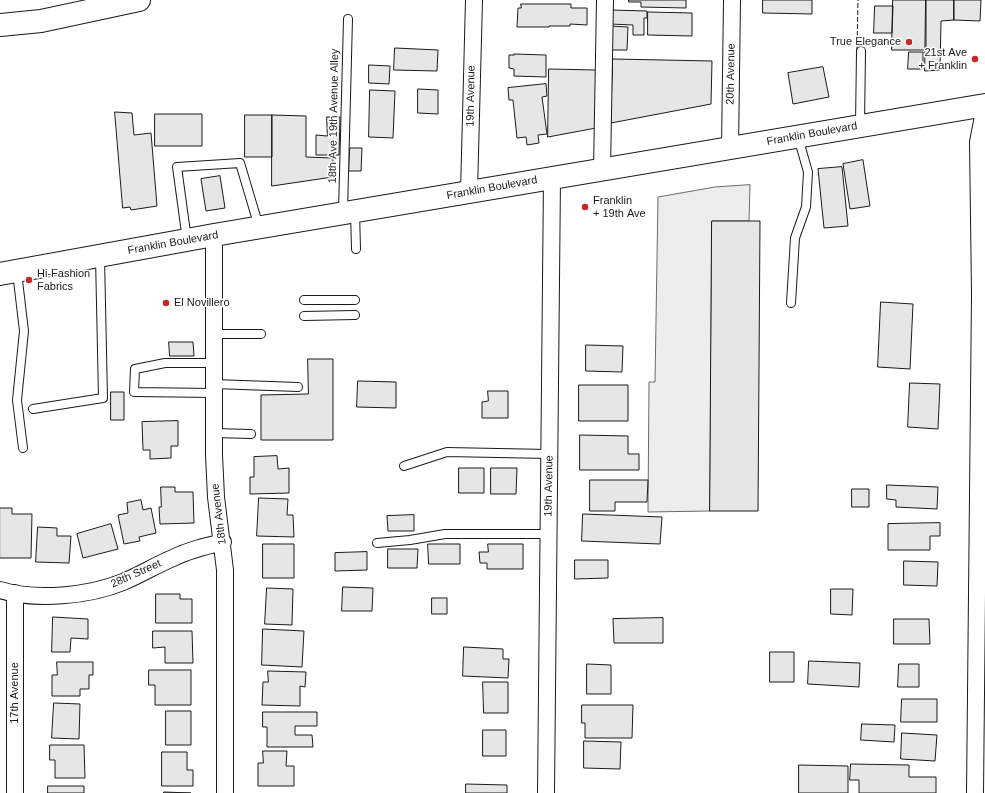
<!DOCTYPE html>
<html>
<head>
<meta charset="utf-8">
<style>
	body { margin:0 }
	canvas { display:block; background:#fff }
</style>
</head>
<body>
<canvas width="985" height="793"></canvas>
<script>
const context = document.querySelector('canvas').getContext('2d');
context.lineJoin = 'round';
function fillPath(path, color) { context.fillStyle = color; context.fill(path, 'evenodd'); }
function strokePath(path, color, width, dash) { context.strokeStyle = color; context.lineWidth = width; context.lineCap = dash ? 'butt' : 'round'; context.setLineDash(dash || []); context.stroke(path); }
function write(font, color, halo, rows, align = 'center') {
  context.font = font + ' Helvetica,sans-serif'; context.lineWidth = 3; context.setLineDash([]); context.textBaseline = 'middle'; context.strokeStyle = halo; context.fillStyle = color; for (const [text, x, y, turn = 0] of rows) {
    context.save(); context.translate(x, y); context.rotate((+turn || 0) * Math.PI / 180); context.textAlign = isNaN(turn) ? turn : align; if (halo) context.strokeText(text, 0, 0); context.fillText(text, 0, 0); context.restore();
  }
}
const parking = new Path2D(`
	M750,185l-1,36h-37l-2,290 -62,1 1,-130h6l3,-185 57,-10z`);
const building = new Path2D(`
	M629,0h57v8l-45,-1v-5h-12z
	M763,0h49v14l-49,-1z
	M893,0h33v50h-34z
	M926,0h28v20l-13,1 -1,49 -15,1z
	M954,0h27l-1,21 -26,-1z
	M521,4h50v4h16v17l-17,-1v2h-21v1h-32l1,-19h3z
	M875,6h18l-1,27h-18z
	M611,10l36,1v7h-3v17h-11v-10l-23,-1z
	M648,12l44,1v23l-44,-1z
	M610,26l18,1 -1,23h-18z
	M395,48l43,2 -1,21 -43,-1z
	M909,52h14v17h-15z
	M514,54l32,1v22l-32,-1v-7l-5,-1v-13h5z
	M613,59l99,2 -1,43 -100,19z
	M369,65l21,1 -1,18 -20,-1z
	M823,67l6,30 -36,7 -5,-31z
	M549,69l47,1v58l-48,9z
	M546,84l1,12 -5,1 5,37 -9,1 1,8 -12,2 -1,-8 -9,1 -4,-38h-4l-1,-12z
	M418,89l20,1v24l-20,-1z
	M370,90l25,1 -2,47 -24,-1z
	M115,112l17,1 2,22 17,-2 6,73 -26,4 -1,-3 -7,1z
	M155,114h47v32h-47z
	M245,115h27v42h-27z
	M272,115l34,1v41l27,1v19l-61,9z
	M327,117h13l-1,38h-23v-20l11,1z
	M350,148h12l-1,23h-12z
	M863,160l7,46 -20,3 -7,-45z
	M842,167l6,59 -24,2 -6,-59z
	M220,176l5,32 -19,3 -5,-32z
	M712,221h48l-2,290h-48z
	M881,302l32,2 -3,65 -32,-2z
	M169,342h24l1,14h-24z
	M586,345l37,1 -1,26 -36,-1z
	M308,359h25v81h-72v-45l47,-1z
	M358,381l38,1v26l-39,-1z
	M910,383l30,1 -2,45 -30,-2z
	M579,385h49v36h-49z
	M488,391h20v27h-26v-16l6,-1z
	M111,392h13v28h-13z
	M178,421v25h-7v12l-21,1v-9h-7l-1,-28z
	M580,435l48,1v18h11v16h-59z
	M277,456l1,13 11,-1v25l-39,1v-17h4v-20z
	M459,468h25v25h-25z
	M491,468h26l-1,26h-25z
	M590,480h58l-1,22h-32v9h-25z
	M887,485l51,2 -1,22 -41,-2v-7l-9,-1z
	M161,487h14v5h18l1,31 -34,1 -1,-17h2z
	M852,489h17v18h-17z
	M259,498l29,1 -1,16h6l1,22 -37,-1z
	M141,500l2,10 8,-2 5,25 -17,4 1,4 -16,3 -6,-29 10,-2 -1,-10z
	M0,508h12v6h20l-1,44h-31z
	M583,514l79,3 -2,27 -78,-3z
	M414,515v16h-26l-1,-15z
	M940,523v13h-10v14h-42v-26z
	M111,524l7,25 -35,9 -6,-24z
	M38,527l19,1v8h14l-2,27 -33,-1z
	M263,544h31v34h-31z
	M428,544h32v20h-31z
	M488,544h35v25h-36v-6h-7l-1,-11h9z
	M388,549h30l-1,19h-29z
	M367,552v18l-32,1v-18z
	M575,560h33v18l-33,1z
	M904,561l34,1 -1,24 -33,-1z
	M343,587l30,1 -1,23h-30z
	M267,588l26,1 -1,36 -27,-1z
	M831,589h22l-1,26 -21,-1z
	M156,594h24v5h12v24h-36z
	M432,598h15v16h-15z
	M53,617l35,2v20l-17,-1 -1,14h-18z
	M663,618v25h-49l-1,-24z
	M894,619h35l1,25h-36z
	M263,629l41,2 -2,36 -40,-2z
	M153,631h39l1,32h-28v-16l-12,1z
	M464,647l39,2v10h6l-1,19 -45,-2z
	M770,652h24v30h-24z
	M809,661l51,2 -1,24 -51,-3z
	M57,662h36v13h-4v14h-9v7h-28v-21h5z
	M587,664l24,1v29h-24z
	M899,664h20v23h-21z
	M149,670h42v35h-36v-20h-6z
	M268,671l38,1 -1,15 -5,-1v20l-38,-1 1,-23h5z
	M483,682h25v31h-24z
	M902,699h35v23h-36z
	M54,703l26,1 -1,35 -27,-1z
	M582,705h51l-1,33h-47v-15h-3z
	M166,711h25v34h-25z
	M263,712h54v14h-22v9h17l1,12h-46v-20h-4z
	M862,724l33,1 -1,17 -33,-2z
	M483,730h23v26h-23z
	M902,733l35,2 -2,26 -34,-2z
	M584,741l37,1 -1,27 -36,-1z
	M50,745h34l1,33h-30v-18h-5z
	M263,751h24l-1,15h8v20h-36v-23h5z
	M162,752h25v18h6v16h-31z
	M851,764l58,1v12h27v16h-77v-13h-9z
	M799,765l49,1v27h-49z
	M466,784l41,1v8h-41z
	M48,786h36v7h-36z
	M164,792l27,1h-27z`);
const service = new Path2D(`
	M860,125l1,-74
	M343,212l5,-193
	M355,212l1,37
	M187,240l-10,-73 63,-4 19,64
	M17,272l7,59 -7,69 6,48
	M304,300h51
	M791,303l4,-65 11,-31 2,-35 -10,-35
	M304,316l51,-1
	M214,334h47
	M214,384l84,3
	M214,393l-80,-1 1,-23 30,-6h49
	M33,409l70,-11 -3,-141
	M214,433l37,1
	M404,466l43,-14 102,2
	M377,543l33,-3 35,-6h103`);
const minor = new Path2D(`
	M730,148l2,-148
	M602,170l3,-170
	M469,192l5,-192
	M214,235v220l2,42 9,73v223
	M0,590c36,11 89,6 123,-8 17,-7 33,-17 50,-24 16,-8 33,-12 50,-16
	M15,593v200
	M546,793l6,-615
	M975,793l5,-499 -2,-152 7,-36`);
const secondary = new Path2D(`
	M0,274l214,-39 771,-130`);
const motorway = new Path2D(`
	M0,25l41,-4 98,-21`);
const fence = new Path2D(`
	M857,50l1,-50`);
const markers = [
	[909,42,4,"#c62828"],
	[975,59,4,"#c62828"],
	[585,207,4,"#c62828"],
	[29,280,4,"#c62828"],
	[166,303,4,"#c62828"]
];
const poiNames = [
	["True Elegance",901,42,"right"],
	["21st Ave",967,53,"right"],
	["+ Franklin",967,66,"right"],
	["Franklin",593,201],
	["+ 19th Ave",593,214],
	["Hi-Fashion",37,274],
	["Fabrics",37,287],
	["El Novillero",174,303]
];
const streetNames = [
	["20th Avenue",731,74,-89],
	["19th Avenue",471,96,-89],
	["18th Ave 19th Avenue Alley",334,116,-89],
	["Franklin Boulevard",812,134,-10],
	["Franklin Boulevard",492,188,-10],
	["Franklin Boulevard",173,243,-10],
	["19th Avenue",549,486,-89],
	["18th Avenue",219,514,-97],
	["28th Street",136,574,-24],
	["17th Avenue",15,693,-90]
];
fillPath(parking, '#ededed');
strokePath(parking, '#6a6a6a', 1);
fillPath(building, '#e6e6e6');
strokePath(building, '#1a1a1a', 1);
strokePath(service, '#1a1a1a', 10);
strokePath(minor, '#1a1a1a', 18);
strokePath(secondary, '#1a1a1a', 24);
strokePath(motorway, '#1a1a1a', 24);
strokePath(service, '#fff', 8);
strokePath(minor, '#fff', 16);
strokePath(secondary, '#fff', 22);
strokePath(motorway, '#fff', 22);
strokePath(fence, '#1a1a1a', 1, [5, 2]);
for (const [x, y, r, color] of markers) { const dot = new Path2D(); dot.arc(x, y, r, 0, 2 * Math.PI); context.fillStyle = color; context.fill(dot); strokePath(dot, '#fff', 1.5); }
write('11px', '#1a1a1a', '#fff', poiNames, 'left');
write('11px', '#1a1a1a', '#fff', streetNames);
</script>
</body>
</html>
